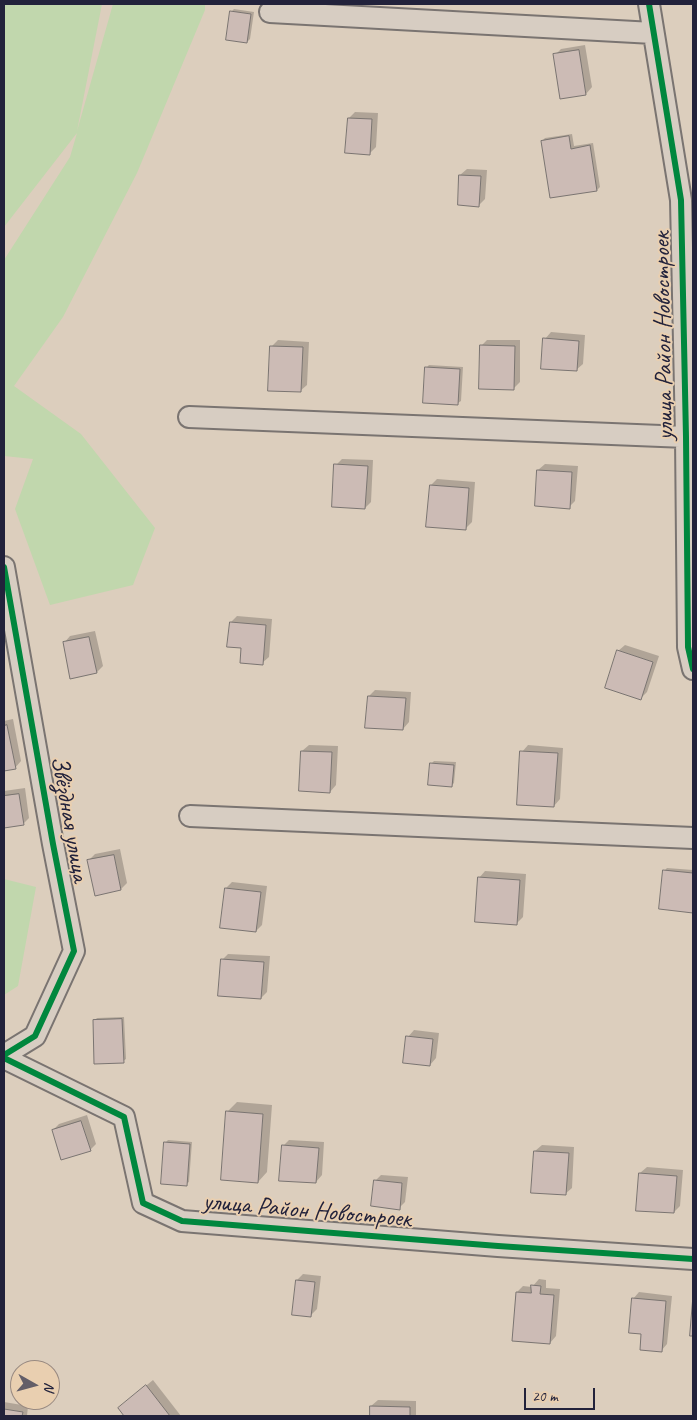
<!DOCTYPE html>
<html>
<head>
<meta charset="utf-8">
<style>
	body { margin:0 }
	#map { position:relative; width:697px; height:1420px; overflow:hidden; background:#dccebd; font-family:Caveat,sans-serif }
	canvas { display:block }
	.frame { position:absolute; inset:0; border:5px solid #22223b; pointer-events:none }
	.north { position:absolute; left:10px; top:1360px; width:50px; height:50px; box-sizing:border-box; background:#e9cfb0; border:1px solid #998a81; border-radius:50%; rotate:97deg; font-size:14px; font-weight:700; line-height:20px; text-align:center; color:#22223b }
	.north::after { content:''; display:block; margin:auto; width:18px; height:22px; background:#635e68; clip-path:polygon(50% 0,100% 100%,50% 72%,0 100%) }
	.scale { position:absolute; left:524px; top:1388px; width:71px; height:22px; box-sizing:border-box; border:2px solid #22223b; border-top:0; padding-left:6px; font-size:15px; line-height:18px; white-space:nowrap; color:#22223b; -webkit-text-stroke:4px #e9cfb0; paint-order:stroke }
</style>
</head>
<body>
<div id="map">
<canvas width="697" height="1420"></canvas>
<div class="frame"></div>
<div class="north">N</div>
<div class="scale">20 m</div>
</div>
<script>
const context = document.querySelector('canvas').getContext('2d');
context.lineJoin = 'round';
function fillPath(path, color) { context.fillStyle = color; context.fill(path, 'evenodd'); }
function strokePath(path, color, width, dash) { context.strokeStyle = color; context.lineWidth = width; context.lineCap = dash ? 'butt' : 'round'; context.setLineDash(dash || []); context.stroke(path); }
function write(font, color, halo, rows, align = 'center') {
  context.font = font + ' Caveat,sans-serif'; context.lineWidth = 4; context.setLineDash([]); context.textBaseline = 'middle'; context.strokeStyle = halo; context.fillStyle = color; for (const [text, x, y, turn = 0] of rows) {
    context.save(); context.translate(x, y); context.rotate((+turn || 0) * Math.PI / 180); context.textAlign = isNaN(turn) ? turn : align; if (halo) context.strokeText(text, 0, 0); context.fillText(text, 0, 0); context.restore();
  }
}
const green = new Path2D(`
	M4,4h98l-25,127 36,-127h92v6l-68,163 -74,144 -49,69 67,48 74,94 -22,57 -83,20 -35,-96 18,-50 -29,-3v-196l66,-103 7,-24 -73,94z
	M4,879l32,8 -18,99 -14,9z`);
const shadow = new Path2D(`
	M234,9l20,3 -4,27 -3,3 -16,-30z
	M585,45l7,42 -6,7 -25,3 -6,-42 6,-6z
	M355,112l23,1 -2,34 -6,6 -21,-35z
	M572,134l2,12 19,-3 7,44 -3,3 -45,7 -10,-56 3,-3z
	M467,169l20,1 -2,29 -6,6 -19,-30z
	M551,332l34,3 -2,29 -7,6 -31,-31z
	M278,340l31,2 -2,43 -7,6 -28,-45z
	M487,340h33v42l-6,6 -33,-42z
	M429,365l34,2 -2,34 -3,2 -32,-35z
	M342,459l31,1 -2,42 -6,6 -29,-43z
	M545,464l33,2 -3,35 -6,6 -31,-37z
	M437,479l38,3 -3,40 -7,7 -34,-44z
	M237,616l35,3 -3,38 -7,6 -20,-16 -11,-25z
	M95,631l8,35 -6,6 -33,-29 6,-7z
	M625,645l34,11 -12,36 -6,6 -23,-47z
	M375,690l36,2 -2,30 -6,7 -34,-33z
	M13,719l8,42 -6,7 -11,2v-49z
	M309,745l29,1 -2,39 -6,7 -28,-41z
	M528,745l35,3 -3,51 -6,7 -32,-54z
	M434,761l22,1 -2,21 -3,3 -19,-23z
	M25,788l4,30 -6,6 -19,3v-36z
	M120,849l7,34 -6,6 -25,6 -8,-34 7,-7z
	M667,868l26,2v42l-33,-4 4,-37z
	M485,871l41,3 -3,43 -6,6 -38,-45z
	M232,882l35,4 -5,39 -6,6 -30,-43z
	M228,954l42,2 -3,36 -6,6 -39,-38z
	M124,1017l2,42 -3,2 -29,-40 3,-3z
	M414,1030l25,3 -3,25 -6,7 -22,-28z
	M237,1102l35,3 -5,67 -9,10 -31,-70z
	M87,1115l9,29 -6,6 -37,-20 6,-6z
	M168,1140l24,2 -3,40 -3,2 -21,-41z
	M289,1140l35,2 -2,33 -6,7 -33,-36z
	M542,1145l32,2 -2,41 -7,6 -30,-43z
	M647,1167l36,3 -3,36 -6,6 -34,-39z
	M381,1175l27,2 -3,25 -6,6 -24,-27z
	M303,1274l18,2 -4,33 -6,6 -14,-35z
	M539,1279l7,1v8l14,1 -4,47 -6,7 -33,-51 6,-6 9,1z
	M639,1292l33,4 -5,48 -6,7 -18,-18 -10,-34z
	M153,1380l28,36h-55l-7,-8z
	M378,1400l38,1v15h-45v-10z
	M4,1402l24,4 -1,10h-23z`);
const building = new Path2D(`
	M230,11l21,3 -4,29 -21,-3z
	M579,50l7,45 -26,4 -7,-45z
	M348,118l24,1 -2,36 -25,-2z
	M569,136l2,13 19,-4 7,46 -47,7 -9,-57z
	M459,175l22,1 -2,31 -21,-2z
	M543,338l36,3 -2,30 -36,-2z
	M480,345l35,1 -1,44 -35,-1z
	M270,346l33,1 -2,45 -33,-1z
	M425,367l35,2 -2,36 -35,-2z
	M334,464l34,2 -3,43 -33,-2z
	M537,470l35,2 -2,37 -35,-3z
	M430,485l39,3 -3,42 -40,-3z
	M230,622l36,3 -3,40 -23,-2 1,-15 -14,-1z
	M89,637l8,36 -27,6 -7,-37z
	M617,650l36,12 -12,38 -36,-12z
	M368,696l38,2 -3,32 -38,-2z
	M7,725l9,44 -12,2v-45z
	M301,751l31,1 -2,41 -31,-2z
	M520,751l38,2 -4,54 -37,-2z
	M430,763l24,2 -2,22 -24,-2z
	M19,794l5,31 -20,3v-32z
	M114,855l7,35 -26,6 -8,-36z
	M663,870l30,3v40l-34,-4z
	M478,877l42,3 -3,45 -42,-3z
	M225,888l36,4 -5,40 -36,-4z
	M221,959l43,3 -3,37 -43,-3z
	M122,1019l2,44 -30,1 -1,-44z
	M406,1036l27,3 -3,27 -27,-3z
	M226,1111l37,3 -5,69 -37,-3z
	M81,1121l10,30 -30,9 -9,-30z
	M164,1142l26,2 -3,42 -26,-2z
	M282,1145l37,3 -3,35 -37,-2z
	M534,1151l35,2 -3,42 -35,-2z
	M639,1173l38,3 -3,37 -38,-2z
	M374,1180l28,3 -2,27 -29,-4z
	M296,1280l19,2 -4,35 -19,-2z
	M531,1285l10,1 -1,8 14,1 -4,49 -38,-3 4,-49 15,1z
	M693,1296v40h-3z
	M632,1298l34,3 -4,51 -22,-2 1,-16 -12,-1z
	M146,1385l24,31h-46l-6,-8z
	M370,1406l40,1v9h-40z
	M4,1409l19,3 -1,4h-18z`);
const minor = new Path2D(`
	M649,4l32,196 5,237 2,210 5,22
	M270,12l383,21
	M189,417l497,20
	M4,567l49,277 21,107 -39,85 -31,19
	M190,816l503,22
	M4,1058l120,59 19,86 39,18 316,25 195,13`);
const cycleway = new Path2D(`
	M649,4l32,196 5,237 2,210 5,22
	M4,567l49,277 21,107 -39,85 -31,19
	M4,1058l120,59 19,86 39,18 316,25 195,13`);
const streetNames = [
	["улица Район Новостроек",664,336,-91],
	["Звёздная улица",69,819,80],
	["улица Район Новостроек",307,1211,5]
];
fillPath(green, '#c1d7ad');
fillPath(shadow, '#0003');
fillPath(building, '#ccbbb5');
strokePath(building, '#7a7471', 1);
strokePath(minor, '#7a7471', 24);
strokePath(minor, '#d7cdc2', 20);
strokePath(cycleway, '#00873e', 6);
write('25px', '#22223b', '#e9cfb0', streetNames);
</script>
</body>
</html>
